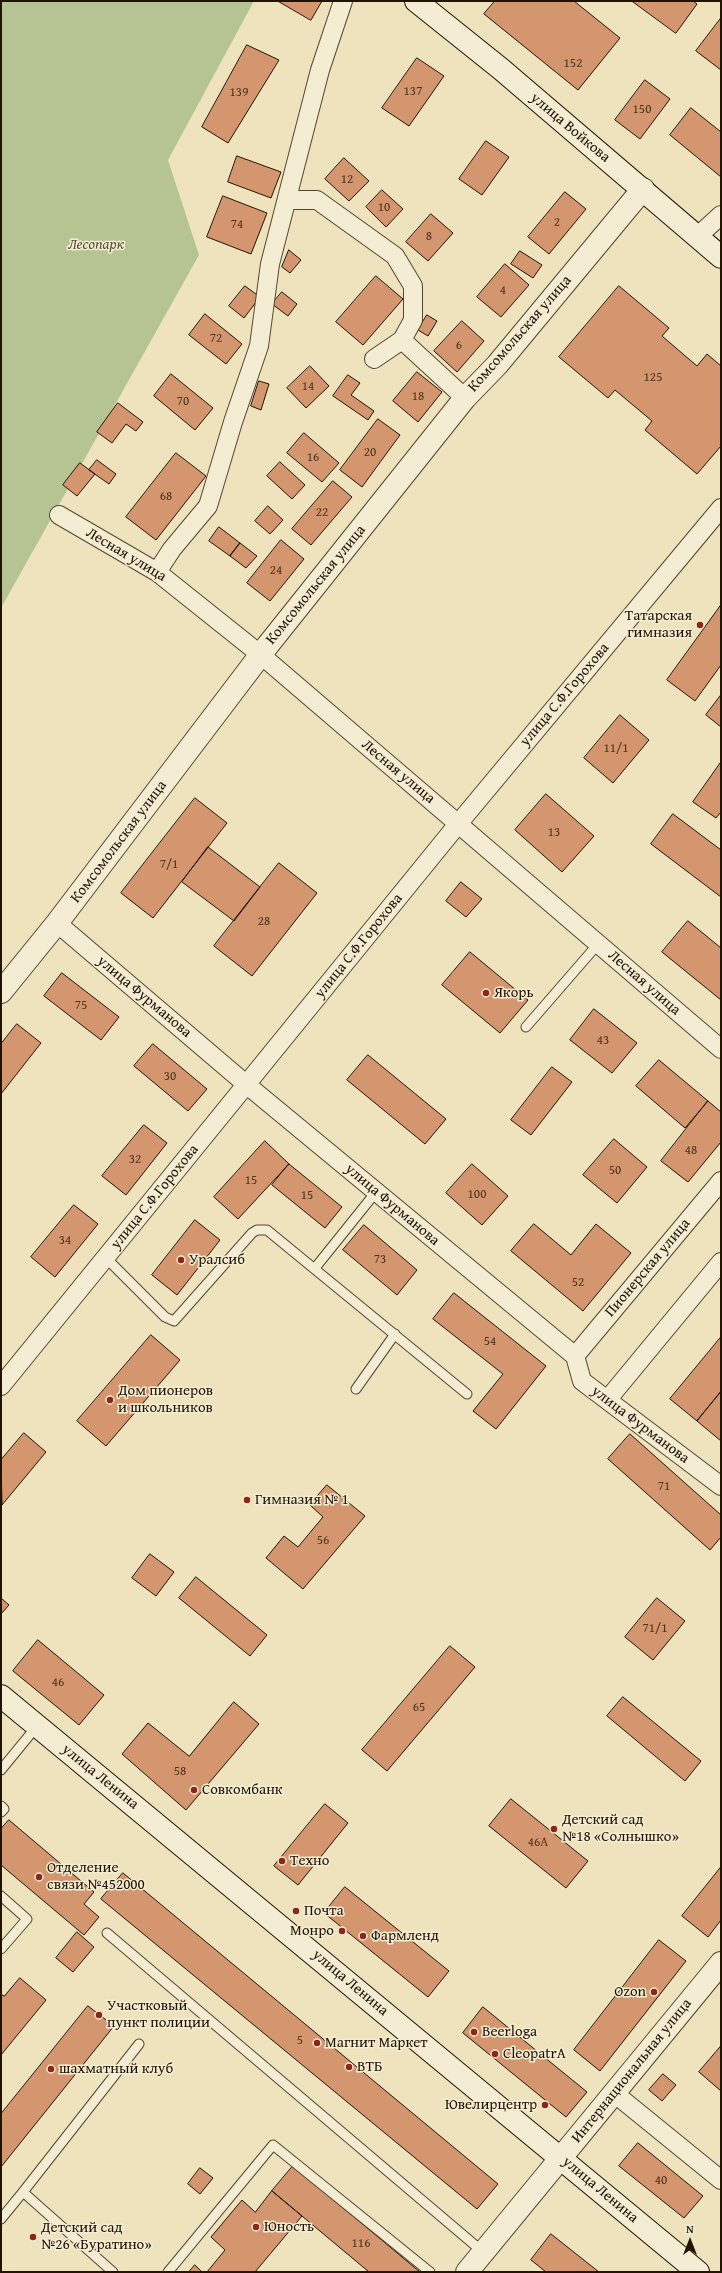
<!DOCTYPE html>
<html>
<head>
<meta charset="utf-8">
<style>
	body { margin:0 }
	#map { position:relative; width:722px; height:2273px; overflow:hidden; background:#eee3bd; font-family:"Gentium Book Plus",serif }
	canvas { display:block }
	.frame { position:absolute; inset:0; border:2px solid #211301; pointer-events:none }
	.north { position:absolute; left:670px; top:2221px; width:40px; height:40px; -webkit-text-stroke:3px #f4edd4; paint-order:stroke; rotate:0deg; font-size:11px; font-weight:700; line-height:16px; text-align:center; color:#211301 }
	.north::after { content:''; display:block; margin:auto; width:14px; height:18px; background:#211301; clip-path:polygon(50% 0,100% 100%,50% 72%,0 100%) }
</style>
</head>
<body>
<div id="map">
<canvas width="722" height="2273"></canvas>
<div class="frame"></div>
<div class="north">N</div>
</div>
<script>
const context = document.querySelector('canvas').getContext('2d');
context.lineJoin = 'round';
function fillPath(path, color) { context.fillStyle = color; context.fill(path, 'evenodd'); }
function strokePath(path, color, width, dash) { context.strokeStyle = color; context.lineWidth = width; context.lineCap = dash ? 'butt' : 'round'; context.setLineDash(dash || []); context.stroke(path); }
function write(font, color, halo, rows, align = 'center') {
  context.font = font + ' "Gentium Book Plus",serif'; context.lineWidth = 3; context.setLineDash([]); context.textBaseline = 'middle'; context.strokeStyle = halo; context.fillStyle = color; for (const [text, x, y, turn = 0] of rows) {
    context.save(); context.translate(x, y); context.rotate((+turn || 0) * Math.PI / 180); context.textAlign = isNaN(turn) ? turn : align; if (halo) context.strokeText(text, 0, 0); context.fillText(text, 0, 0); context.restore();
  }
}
const green = new Path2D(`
	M1,1h253l-86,159 31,95 -198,353z`);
const building = new Path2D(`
	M278,1h44l-11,19z
	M495,1h79l46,37 -42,52 -94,-76z
	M632,1h61l4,3 -21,29z
	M721,18v52l-25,-19z
	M247,45l32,15 -51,83 -26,-16z
	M417,58l27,18 -35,50 -27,-18z
	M645,80l25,19 -30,40 -25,-19z
	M691,108l30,24v45l-51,-42z
	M486,141l23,16 -27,38 -23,-16z
	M237,156l44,16 -10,26 -43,-16z
	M344,158l25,23 -20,20 -24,-22z
	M382,190l21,19 -17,18 -20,-20z
	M565,192l21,17 -37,45 -21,-17z
	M223,196l44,17 -16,41 -44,-17z
	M431,214l22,19 -25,28 -22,-19z
	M289,250l12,10 -11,13 -8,-6z
	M520,251l22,14 -9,13 -22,-14z
	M505,264l24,21 -28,32 -24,-20z
	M376,276l27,23 -40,46 -27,-23z
	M245,286l15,11 -16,21 -15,-12z
	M619,286l50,42 -7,8 35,30 10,-12 14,12v80l-24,28 -52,-44 7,-9 -37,-31 -7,8 -49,-41z
	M282,292l15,12 -9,12 -16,-12z
	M205,314l37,30 -16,20 -37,-29z
	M427,315l10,6 -9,15 -10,-6z
	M462,321l22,20 -27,31 -23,-21z
	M310,366l19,20 -23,22 -19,-20z
	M417,372l25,20 -24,30 -25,-21z
	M171,374l42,34 -18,22 -41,-34z
	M348,375l12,8 -9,12 23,16 -6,9 -35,-24z
	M259,381l10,3 -8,26 -10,-4z
	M118,403l25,19 -7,9 -10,-7 -14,19 -15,-11z
	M378,419l22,16 -38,52 -22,-17z
	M304,433l35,30 -17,19 -35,-29z
	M176,453l30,23 -50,64 -30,-23z
	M97,460l19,14 -7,10 -20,-14z
	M280,462l25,23 -13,14 -25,-23z
	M80,463l15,11 -18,22 -14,-11z
	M333,481l19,16 -41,48 -19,-16z
	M268,506l15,14 -13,14 -15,-13z
	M219,527l21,16 -10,13 -21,-15z
	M281,540l23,19 -34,42 -23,-18z
	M240,543l17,13 -11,12 -16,-12z
	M721,605v60l-26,36 -28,-21z
	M721,695v32l-15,-12z
	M620,715l29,25 -36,43 -29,-25z
	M721,762v50l-5,6 -23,-16z
	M546,794l48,42 -32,36 -47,-42z
	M195,798l32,25 -74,95 -32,-25z
	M673,814l48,36v47l-70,-53z
	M208,847l52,40 -26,34 -52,-39z
	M279,863l38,30 -65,83 -38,-30z
	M461,882l21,17 -16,18 -20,-16z
	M688,921l33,27v52l-59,-48z
	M470,952l58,48 -28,33 -58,-48z
	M62,973l57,44 -18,23 -57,-44z
	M594,1009l43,34 -25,30 -42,-33z
	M17,1024l24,19 -40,51v-50z
	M153,1044l54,45 -19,22 -54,-45z
	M368,1055l78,64 -21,25 -78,-64z
	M659,1060l49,41 -23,27 -49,-42z
	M552,1067l20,15 -41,53 -20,-15z
	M708,1101l13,11v30l-33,40 -27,-21z
	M144,1125l23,18 -41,52 -24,-19z
	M614,1139l33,28 -30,36 -34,-28z
	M265,1141l24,23 -51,55 -24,-22z
	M289,1164l53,43 -17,21 -53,-43z
	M472,1164l36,32 -26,29 -36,-32z
	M74,1205l24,19 -43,53 -24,-20z
	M195,1220l25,20 -43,55 -25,-20z
	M534,1224l37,31 25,-31 35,29 -48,58 -72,-60z
	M364,1225l53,45 -20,25 -54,-45z
	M454,1293l92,73 -50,63 -23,-18 30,-37 -70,-55z
	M151,1335l29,25 -74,86 -29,-25z
	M721,1337v54l-24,30 -27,-22z
	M721,1392v49l-24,-20z
	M24,1433l22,19 -44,53 -1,-45z
	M630,1434l91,81v22l-11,13 -102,-91z
	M327,1485l38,31 -62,73 -37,-31 18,-22 14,11 25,-30 -13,-12z
	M150,1554l24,18 -18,24 -24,-18z
	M196,1577l71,58 -17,21 -71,-58z
	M1,1598l8,7 -8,9z
	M657,1598l28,23 -32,39 -28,-23z
	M38,1640l66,55 -25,30 -66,-54z
	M450,1646l25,21 -88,104 -25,-21z
	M623,1697l78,64 -16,20 -78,-65z
	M234,1702l25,22 -73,86 -64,-56 26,-31 41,33z
	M511,1799l77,62 -22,27 -77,-62z
	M325,1804l23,19 -50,62 -24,-19z
	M9,1820l85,72 -10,12 15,13 -15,18 -83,-70v-36z
	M721,1867v53l-13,17 -26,-21z
	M123,1873l375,311 -21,25 -376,-310z
	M345,1887l104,84 -21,26 -104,-84z
	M77,1932l17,15 -21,25 -17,-14z
	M659,1940l27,21 -86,110 -26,-21z
	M20,1978l26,22 -45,55v-61l3,2z
	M88,2006l26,20 -113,141v-53z
	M483,2007l104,85 -21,25 -103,-84z
	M721,2046v45l-22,-19z
	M663,2074l13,11 -14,16 -13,-11z
	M638,2143l65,53 -19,22 -65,-52z
	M293,2166l127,106h-51l-97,-81z
	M200,2168l13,10 -13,16 -12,-10z
	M272,2191l30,25 -47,56h-48l18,-22 -14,-13 31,-37 13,12z
	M551,2234l48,38h-53l-15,-12z
	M195,2265l7,7h-13z`);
const service = new Path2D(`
	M526,1027l72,-83
	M106,1258l59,59 9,4 78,-88 5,-3h10l200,164
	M315,1268l61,-76
	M356,1389l39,-55
	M1,1770l36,-44
	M1,1806l3,3 -3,3
	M1,1896l26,23 -26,30
	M107,1933l376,319
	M1,2219l22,-27
	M113,2272l-90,-80 116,-148
	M168,2272l105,-127 157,127`);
const minor = new Path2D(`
	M287,200h30l78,56 18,30v34l-11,20 -28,19
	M698,236l23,-21
	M402,340l63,58
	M59,515l98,57 104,83 460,394
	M157,572l15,-23 36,-43 25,-84 26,-76 11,-82 50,-194 23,-69
	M57,923l190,162 328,271 7,25 139,105
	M575,1356l146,-175
	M1,1386l457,-562 263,-316
	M608,1399l113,-137
	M614,2093l107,87`);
const tertiary = new Path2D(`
	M1,992l56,-69 211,-278 197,-247 32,-33 146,-176
	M467,2272l254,-309`);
const secondary = new Path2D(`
	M416,1l85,68 220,188
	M1,1696l697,576`);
const markers = [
	[700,625,4,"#8f2418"],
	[486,993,4,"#8f2418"],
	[181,1260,4,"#8f2418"],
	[110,1400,4,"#8f2418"],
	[247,1500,4,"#8f2418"],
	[194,1790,4,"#8f2418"],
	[554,1829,4,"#8f2418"],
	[282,1861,4,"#8f2418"],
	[39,1877,4,"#8f2418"],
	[296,1911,4,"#8f2418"],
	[342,1931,4,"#8f2418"],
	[363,1936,4,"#8f2418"],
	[654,1992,4,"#8f2418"],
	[99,2015,4,"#8f2418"],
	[474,2032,4,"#8f2418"],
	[317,2043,4,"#8f2418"],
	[495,2054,4,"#8f2418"],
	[349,2067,4,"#8f2418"],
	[51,2069,4,"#8f2418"],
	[545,2105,4,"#8f2418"],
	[256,2227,4,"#8f2418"],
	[33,2237,4,"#8f2418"]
];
const numberNames = [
	["152",573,64],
	["137",413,92],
	["139",239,93],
	["150",642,110],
	["12",347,180],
	["10",384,208],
	["2",557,223],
	["74",237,225],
	["8",429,237],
	["4",503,291],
	["72",216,339],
	["6",459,346],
	["125",653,378],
	["14",308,387],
	["18",418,397],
	["70",183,402],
	["20",370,453],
	["16",313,458],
	["68",166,497],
	["22",322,513],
	["24",276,571],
	["11/1",616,749],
	["13",554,833],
	["7/1",169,865],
	["28",264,922],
	["75",81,1006],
	["43",603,1041],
	["30",170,1077],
	["48",691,1151],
	["32",135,1160],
	["50",615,1171],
	["15",251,1181],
	["100",477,1195],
	["15",307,1196],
	["34",65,1241],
	["73",380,1260],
	["52",578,1283],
	["54",490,1342],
	["71",664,1487],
	["56",323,1541],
	["71/1",655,1629],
	["46",58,1683],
	["65",419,1708],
	["58",180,1772],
	["46А",538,1843],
	["5",300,2041],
	["40",661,2181],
	["116",361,2244]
];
const streetNames = [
	["улица Войкова",570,128,40],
	["Комсомольская улица",520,334,-49],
	["Лесная улица",126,555,31],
	["Комсомольская улица",316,585,-51],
	["улица С.Ф.Горохова",565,695,-50],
	["Лесная улица",398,772,40],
	["Комсомольская улица",119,842,-53],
	["улица С.Ф.Горохова",359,946,-51],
	["Лесная улица",644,983,41],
	["улица Фурманова",144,997,40],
	["улица С.Ф.Горохова",155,1197,-51],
	["улица Фурманова",392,1205,40],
	["Пионерская улица",648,1268,-50],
	["улица Фурманова",640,1425,37],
	["улица Ленина",100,1777,39],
	["улица Ленина",350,1983,40],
	["Интернациональная улица",632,2071,-51],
	["улица Ленина",600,2190,40]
];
const parkNames = [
	["Лесопарк",96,245]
];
const poiNames = [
	["Татарская",692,616,"right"],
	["гимназия",692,633,"right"],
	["Якорь",494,993],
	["Уралсиб",189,1260],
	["Дом пионеров",118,1391],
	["и школьников",118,1408],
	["Гимназия № 1",255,1500],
	["Совкомбанк",202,1790],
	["Детский сад",562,1820],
	["№18 «Солнышко»",562,1837],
	["Техно",290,1861],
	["Отделение",47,1868],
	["связи №452000",47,1885],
	["Почта",304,1911],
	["Монро",334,1931,"right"],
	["Фармленд",371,1936],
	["Ozon",646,1992,"right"],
	["Участковый",107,2006],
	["пункт полиции",107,2023],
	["Beerloga",482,2032],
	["Магнит Маркет",325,2043],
	["CleopatrA",503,2054],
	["ВТБ",357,2067],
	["шахматный клуб",59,2069],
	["Ювелирцентр",537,2105,"right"],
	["Юность",264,2227],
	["Детский сад",41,2228],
	["№26 «Буратино»",41,2245]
];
fillPath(green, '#b6c493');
fillPath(building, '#d4966e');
strokePath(building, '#211301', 1);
strokePath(service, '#544730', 11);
strokePath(minor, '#544730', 20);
strokePath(tertiary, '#544730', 24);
strokePath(secondary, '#211301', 24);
strokePath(service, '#f4edd4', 9);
strokePath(minor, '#f4edd4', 18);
strokePath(tertiary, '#f4edd4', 22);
strokePath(secondary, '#f4edd4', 22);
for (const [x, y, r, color] of markers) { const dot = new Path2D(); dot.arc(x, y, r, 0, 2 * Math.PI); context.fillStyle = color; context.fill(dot); strokePath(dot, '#f4edd4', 1.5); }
write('13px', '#4e341c', null, numberNames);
write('15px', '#211301', '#f4edd4', streetNames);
write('italic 15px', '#555134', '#f4edd4', parkNames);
write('15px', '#211301', '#f4edd4', poiNames, 'left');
</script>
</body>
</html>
